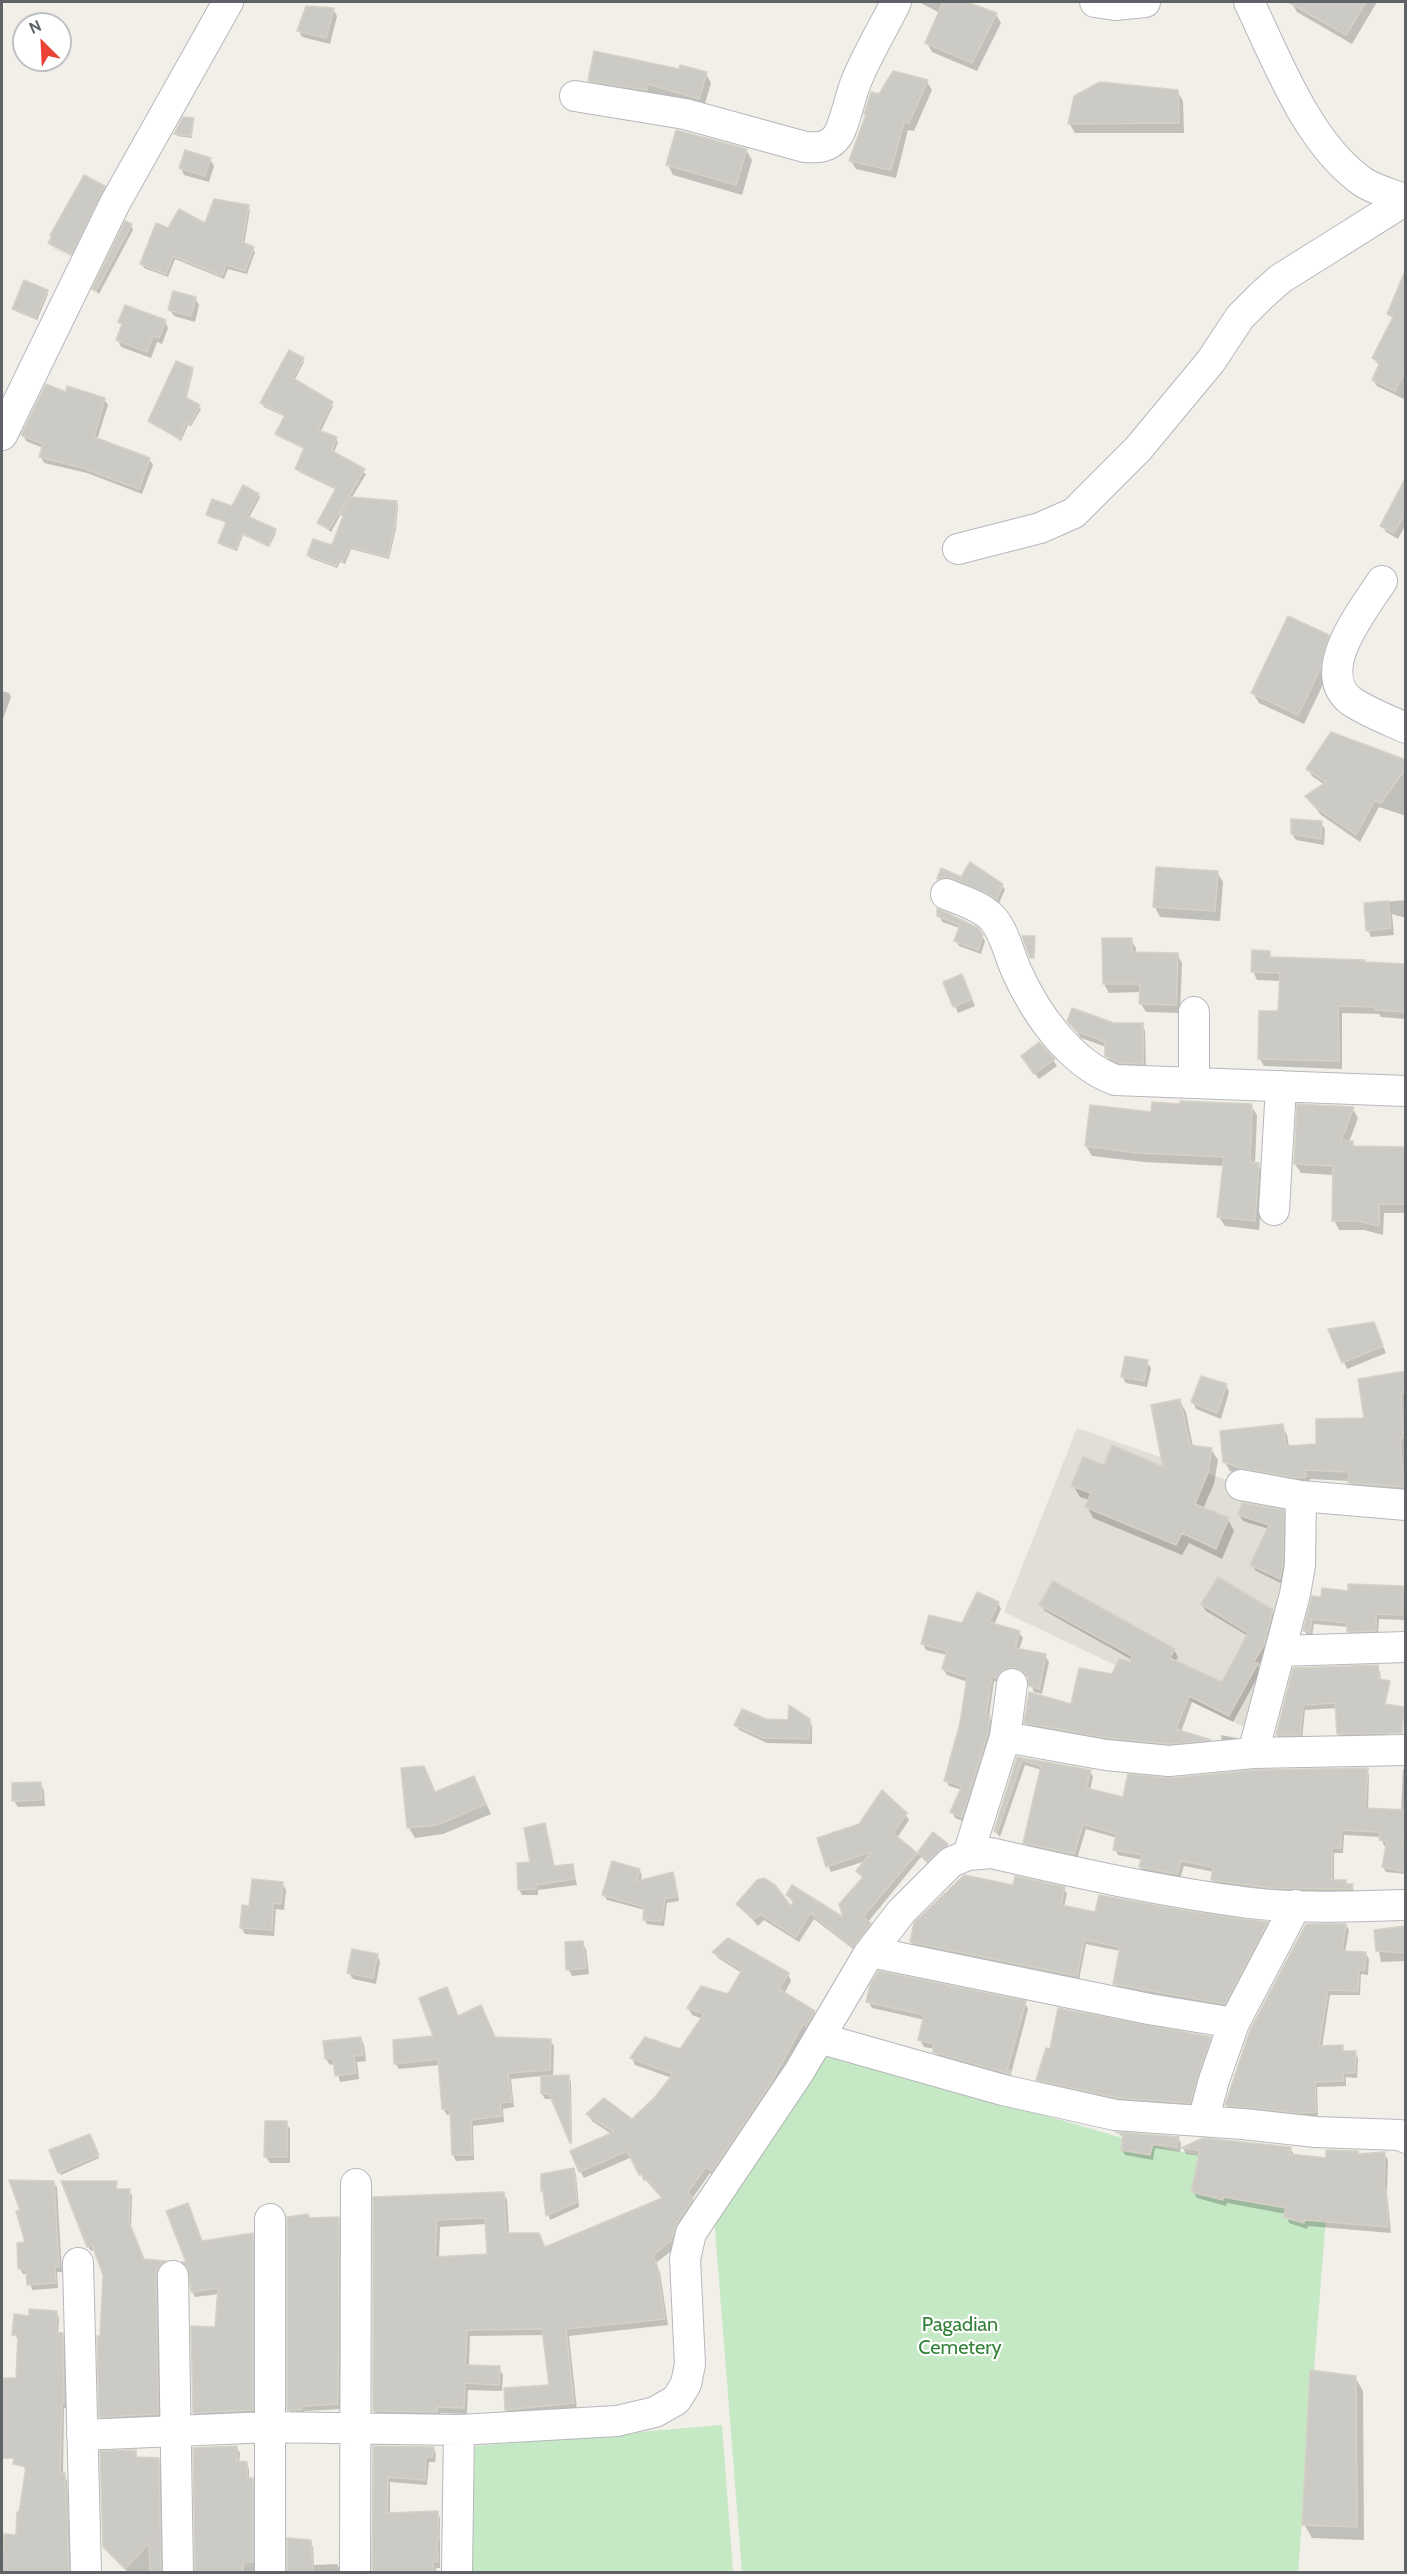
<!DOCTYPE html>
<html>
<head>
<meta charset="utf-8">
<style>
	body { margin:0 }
	#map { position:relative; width:1407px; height:2574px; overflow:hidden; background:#f1efe8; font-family:Cabin,sans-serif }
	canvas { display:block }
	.frame { position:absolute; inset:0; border:3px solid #5f6368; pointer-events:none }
	.north { position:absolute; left:12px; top:12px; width:60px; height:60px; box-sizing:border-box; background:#fff; border:2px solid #bfc1c3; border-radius:50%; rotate:336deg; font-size:16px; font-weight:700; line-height:24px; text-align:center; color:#5f6368 }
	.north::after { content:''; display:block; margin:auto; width:21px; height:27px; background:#ea4335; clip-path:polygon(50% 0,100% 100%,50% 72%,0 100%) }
</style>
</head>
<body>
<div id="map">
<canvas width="1407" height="2574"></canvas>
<div class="frame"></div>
<div class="north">N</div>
</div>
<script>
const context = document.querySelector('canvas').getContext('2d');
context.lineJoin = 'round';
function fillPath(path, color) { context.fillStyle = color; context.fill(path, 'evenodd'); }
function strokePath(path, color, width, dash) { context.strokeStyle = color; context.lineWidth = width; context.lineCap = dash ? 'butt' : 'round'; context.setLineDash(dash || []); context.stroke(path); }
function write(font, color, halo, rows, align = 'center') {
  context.font = font + ' Cabin,sans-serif'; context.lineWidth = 4.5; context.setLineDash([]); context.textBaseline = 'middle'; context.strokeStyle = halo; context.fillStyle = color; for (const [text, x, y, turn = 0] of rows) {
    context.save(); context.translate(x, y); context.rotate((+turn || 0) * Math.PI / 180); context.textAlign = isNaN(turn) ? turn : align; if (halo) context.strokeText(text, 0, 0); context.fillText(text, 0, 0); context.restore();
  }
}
const education = new Path2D(`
	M1077,1428l218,76v63l-42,164 -249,-119z`);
const green = new Path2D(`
	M823,2051l310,90 197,44 -4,32 -28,355h-556l-28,-355z
	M722,2425l11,147h-261l3,-126z`);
const shadow = new Path2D(`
	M919,2h43l34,12 5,9 -24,48 -45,-19 -5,-9 13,-30z
	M1291,2h86l-25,42 -55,-32z
	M333,9l4,7 -7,28 -28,-7 -3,-6z
	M680,70l26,4 5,9 -7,24 -51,-14 -1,6 -58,-10 -5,-9z
	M927,82l5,8 -18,41 -6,-1 -12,48 -40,-9 -5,-8 16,-45 -1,-2 14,-18z
	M1177,91l6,10 1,32h-109l-6,-10z
	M193,120l-1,18 -15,-2 -1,-2z
	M746,150l6,10 -10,35 -69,-20 -5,-10z
	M210,159l4,7 -5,16 -25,-7 -3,-7z
	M104,187l3,5 -32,64 -23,-12v3l21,12 -20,-11 -3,-5z
	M248,206l2,4 -6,35 8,3 3,4 -8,22 -19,-5 -4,10 -49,-20 -7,18 -24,-9 -2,-4 27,-34 37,-5z
	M131,225l2,5 -34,64 -5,-5z
	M46,291l2,3 -11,26 -22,-9 -1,-2z
	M195,298l4,7 -4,17 -21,-6 -4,-6z
	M165,321l3,7 -6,16 -5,-2 -6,16 -30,-11 -3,-7 5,-13 -3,-5z
	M1406,338v62l-29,-14 -4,-6 7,-14 -7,-8z
	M302,359l2,3 -10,19 39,25 -13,27 16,6 2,3 -4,11 32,21 -15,25 45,3 2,3 -2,24 -7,30 -38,-10 -6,15 -5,-2 -3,6 -27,-10 -1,-3 24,-8 10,-31 -2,-2 -10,18 -12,-9 18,-33 -38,-18 -2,-4 8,-19 -26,-12 -2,-3 9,-17 -22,-10 -2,-4z
	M192,369l1,3 -7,28 15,9 -10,17 -3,-1 -7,16 -31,-20z
	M67,394l37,5 4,6 -11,35 52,19 4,6 -11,29 -55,-21 -43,-10 -3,-6 2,-9 -17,-7 -3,-6z
	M258,495l2,2 -11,21 26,13 1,2 -7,14 -26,-12 -6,16 -16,-6 -1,-2 7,-20 -19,-9 25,-7z
	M1406,498v26l-8,15 -12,-7 -4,-7z
	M1328,637l6,10 -8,31 -22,46 -45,-21 -6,-10z
	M2,691l7,2 2,4 -9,25z
	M1406,761v55l-27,-9 -19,35 -39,-27 -14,-18 18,-12 -13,-9 -4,-7z
	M1321,823l4,6 -1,16 -28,-5 -4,-6z
	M1157,868l60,4 6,10 -3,39 -60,-4 -5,-10z
	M942,870l20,8 40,7 3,5 -6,13 -43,-21 -15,1 -2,-4z
	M1406,900v18l-14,-4 2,21 -23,2 -3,-7 -3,-26z
	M939,911l43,25 3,5 -4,13 -22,-8 -3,-5 4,-13 -18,-6z
	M1131,940l5,8v6h41l5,9 -2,50 -34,-1 -5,-8v-12l-32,1 -5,-9z
	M1269,952l3,7 134,7v53l-25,-2 -2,-3 -37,-1v56l-78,-3 -5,-8 20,-45 2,-32 -24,-1 -4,-9z
	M965,983l10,23 -17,7 -3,-7z
	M1069,1021l73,3 3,7 1,39 -22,-1 -14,-7 -4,-7v-8l-25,-9z
	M1053,1060l4,6 -18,13 -13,-17z
	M1251,1106l6,9 -2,49 3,1 6,9 -5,56 -34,-4 -6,-9 5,-51 -80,-4 -52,-6 -6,-10 67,-32z
	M1353,1109l5,9 -9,24h3l3,6h51v65h-22l-1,22 -19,-5h-25l-5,-10v-45l-33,-2 -6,-9z
	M1373,1324l13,29 -39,16 -17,-39z
	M1147,1362l4,6 -4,19 -21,-4 -4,-7z
	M1406,1372v124l-51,-4 -5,-11 -40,-2v7l-62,-9 -18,-6 -6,-10 58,-36 5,10 2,12 29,-1 48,-26z
	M1226,1385l3,7 -8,27 -25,-10 -3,-7z
	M1180,1401l6,11 7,35 18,2 7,11 -4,24 -11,25 25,10 6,12 -12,28 -33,-16 -7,12 -89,-37 -6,-11 3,-7 -10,-3 -7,-12 31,-18 61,2z
	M1283,1512l3,6 -3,66 -27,-13 -4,-6 17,-36 -26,-8 -4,-6z
	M1350,1586l56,2v32l-27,-1 -1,17 -26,1 -3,-10 -35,-3 -2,13h-4l-3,-6 17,-32 28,-7z
	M998,1603l3,6 -7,16 25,7 4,6 -4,12 26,6 4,6 -7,32 -8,-2 -6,-15 -9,-4 -19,10 -6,-2 -5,36 4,7 -2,16 -26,82 -10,-4 -3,-6 10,-22 -13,-4 -3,-6 16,-57 6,-41 -21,-7 -4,-6 4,-14 -21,-5 -3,-6 40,-19z
	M1041,1605l133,45 4,7 -3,5 47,22 26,-48 -42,-25 -4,-6 70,6 4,7 -9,34 -9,14 3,5 -28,51 -41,-20 -11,30 29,9 3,5 -39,4 -144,-21 -4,-6 47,-17 58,-42 1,-4 -87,-49z
	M1377,1667l3,5 6,66 -45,1 -3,-5 -1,-26 -32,2 -3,30h-22l-3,-5 18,-66z
	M809,1720l3,6v18l-45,-1 -28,-13 -3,-5 29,-4z
	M1221,1735l16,3v2l-15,1z
	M1018,1758l72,13 3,6 -3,14 34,8 47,-19 194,-10 4,5 -1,35 33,1 2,-42h3v105l-20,-2 -3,-5 4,-21h-3l-3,-9 -37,-2 -1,18h-9v28h11l3,5h4l3,8 -81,-1 -58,-8 -3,-5 1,-8 -30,-6 -4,13 -36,-6 -4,-6 3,-7 -25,-5 -3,-6 2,-11 -31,-9 -9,30 -49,-11 -3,-6 17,-72 -17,-5 -25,72 -5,-6z
	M424,1768l12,26 38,-16 17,36 -48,20 -28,4 -6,-10z
	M40,1784l4,6 1,16 -27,1 -4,-6z
	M905,1814l4,6 -12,18 20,17 17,-21 13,11 4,7 -19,15 -11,-10 -53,65 5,8 -16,22 -43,-33 -15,23 -35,-22 -6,6 -20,-22 53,4 3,-4 -7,-9 59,25 17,-41 -5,-8 8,-10 -35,11 -3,-6z
	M544,1825l11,43 17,-3 5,20 -39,5v5h-16l-3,-6 13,-25z
	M639,1870l3,5 -2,7 32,-8 3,4 4,23 -12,2 -3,23 -17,-2 -3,-5 1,-9 -38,-10 -3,-5z
	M282,1883l4,7 -2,20 -8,-1 -2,27 -29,-2 -4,-7 9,-19z
	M1014,1886l50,3 3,5 -3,13 32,6 86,-1 85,11 2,5 -42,80 -109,-19 -3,-5 6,-33 -16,-3 -19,-4 -7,36 -165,-33 -3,-5z
	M1346,1925l3,5 -4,23 21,1 3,5 -1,16 -7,-1 -1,21h-30l-8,53 20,-1 3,6h10l3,5 -1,20 -11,-1v9l-29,1 1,30 -88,-7 -3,-5 24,-75z
	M1398,1926l8,1v34l-25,1 -6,-31 23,-2z
	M582,1943l4,6 3,25 -17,2 -4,-7z
	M714,1952l74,22 3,7 -7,13 30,18 4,6 -43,70 -59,89 -6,-4 -18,26 4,7 -21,42 -19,15 4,10 8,52 -99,11 8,74 -67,6 -4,-6 44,-24 -6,-51 -74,1 -1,30 30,2 4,7 -1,16 -34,-1 -1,24 -26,-1 -1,6 -62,-1 -4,-7 1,-212 128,-6 4,7 2,35 36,14 118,-50 -17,-19 -2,1 -12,-24 -48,21 -4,-7 33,-36 -21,-14 -4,-6 45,6 23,-23 16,-20 -37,-13 -3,-7 48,-7 23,-32 -11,-4 -4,-7 40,-12 14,-23 -24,-15zM486,2224l2,31 -49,3 1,-31z
	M377,1955l3,7 -4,22 -23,-5 -4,-6z
	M868,2001l157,2 3,6 -17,65 2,4 -75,-20 -3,-9 -11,-2 -4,-7 5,-20 -53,-12z
	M458,2017l37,22 55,1 4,6 -1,31 15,-1 3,6 1,62 -20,-45h-7l-3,-5v-18l-31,3 3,28 -11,2 1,13 -31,4 1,34 -18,1 -3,-6 -2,-41 -4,1 -4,-6 -3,-44 -41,4 -4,-6 40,-25z
	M361,2038l3,7 2,16 -9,1 2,17 -19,3 -5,-18 -5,1 -4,-6z
	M1210,2038l3,6 -20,64 -71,-5 -81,-18 -4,-6z
	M286,2123l4,6v34h-20l-4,-6z
	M1119,2134l59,4 3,5 -1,9 -25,-4 -2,12 -28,-5 -3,-5 2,-12z
	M89,2136l10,22 -38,17 -2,-3z
	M1203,2140l87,8 4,6 34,6 56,-7 4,7 -1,33 4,40 -83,-7 -1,3 -18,-6 -3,-9 -59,-11 -1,3 -29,-8 -4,-6 7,-36 -14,-2 -3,-6z
	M573,2169l3,5 3,33 -29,13 -7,-29z
	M53,2182l4,5 5,85h-5l1,16 -26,2 -4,-16h-5l-3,-5 7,-25 -5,-33z
	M116,2183l2,8h11l3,4 -1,33 13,33 21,1 2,4 -7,6 -2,10 2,137 -57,2 -2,-4 4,-142 -10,-26 -4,2 -3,-5z
	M338,2219l3,6v184l-37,2v5l-12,-1 -3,-5 21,-190z
	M252,2235l3,6v175l-58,2 -3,-5 22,-84 3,-35 -24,3 -3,-6 -2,-21 -5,-7 17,-20z
	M56,2312l3,6 -1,16h4l3,6 2,68h-3l-1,66 4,6 4,92h-69l3,-36 12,1 10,-65 -4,-6v-41l-21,-2v-44l15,1 2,-40 -5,-6 17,-16z
	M1355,2377l8,14 1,149 -52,-2 -8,-14z
	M236,2447l4,6 -1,10h7l3,6v11h3l3,5v87h-58l-2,-123z
	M374,2447l59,1 3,6 -1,8h-6l-2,23 -37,-3v32l47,-2 3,6v50h-4v4h-62z
	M135,2451l3,8h20l3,6 2,107h-35l-24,-25z
	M289,2539l21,2 3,6 1,18 23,-1 4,8h-52z`);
const building = new Path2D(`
	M943,2h24l30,11 -25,50 -47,-20z
	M1288,2h78l-20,33z
	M306,6l28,2 -8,30 -29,-7z
	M594,51l85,18 1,-4 27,7 -8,27 -51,-15 -1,6 -59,-9z
	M893,71l35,9 -19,43 -5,-1 -13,48 -42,-9 17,-47h-2l7,-22 8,2z
	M1100,82l78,8 1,33 -111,1 6,-28z
	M183,117l11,1 -3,18 -17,-2z
	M676,130l71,19 -11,36 -70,-20z
	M185,150l26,8 -6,18 -26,-8z
	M84,175l21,11 -34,69 -23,-12 4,-7 -2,-1z
	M214,199l35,6 -7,37 12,5 -9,24 -19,-6 -4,11 -49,-20 -7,18 -26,-10 16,-41 12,5 11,-19 26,14z
	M125,221l7,3 -36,67 -4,-2z
	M1405,271l1,99 -11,21 -23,-11 8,-18 -8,-4 21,-41 -6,-3z
	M24,280l24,10 -13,28 -23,-9z
	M173,291l23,6 -5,19 -23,-6z
	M125,305l41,15 -7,18 -6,-2 -6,16 -31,-12 6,-16 -4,-2z
	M289,350l15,8 -11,20 40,24 -15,28 19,7 -5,14 33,18 -36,60 -12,-6 19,-35 -41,-19 9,-21 -29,-14 10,-19 -25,-12z
	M176,361l17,7 -8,29 15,8 -10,20 -4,-2 -6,16 -32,-18z
	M46,384l20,8 1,-6 38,12 -11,39 56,21 -11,31 -56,-21 -44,-11 4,-13 -22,-9z
	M1406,477v35l-12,21 -14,-7z
	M243,485l16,9 -12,22 29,13 -8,17 -26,-13 -6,16 -18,-6 8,-21 -20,-7 6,-16 20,7z
	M351,497l46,4 -2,24 -7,32 -38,-10 -7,15 -5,-2 -2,6 -29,-11 6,-16 19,6 11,-29 -3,-2z
	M1288,616l41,19 -8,33 -23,47 -47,-22z
	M1331,732l75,28v8l-25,35 -6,-3 -19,35 -41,-28 -10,-11 21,-14 -20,-13z
	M1291,819l31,2 -1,18 -30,-5z
	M970,862l33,22 -6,15 -45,-21 -8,-1 -7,2 4,-11 20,9z
	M1156,867l62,4 -3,40 -62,-4z
	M1388,901l3,27 -25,3 -2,-28z
	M937,908l41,20 5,7 -5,15 -24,-9 6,-16 -23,-9z
	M1022,936h13l-1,22h-4z
	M1102,938h30v14l46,1 -2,52 -37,-1 1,-20h-37z
	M1252,950l18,1v6l95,3v2l41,2v48l-31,-2v-3l-37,-1 1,55 -81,-2 1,-48h19l2,-38 -29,-1z
	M962,974l10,25 -19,8 -10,-25z
	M1072,1008l42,15h29v41l-24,-1 -14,-7v-14l-29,-11 -9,-10z
	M1039,1042l16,17 -21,15 -13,-18z
	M1180,1101l72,3 -2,58 9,1 -4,58 -38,-4 7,-60 -86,-4 -53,-7 5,-41 61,7 1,-10 28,2z
	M1297,1104l57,3 -13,34h12v5l53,1v57h-27v22l-22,-5h-25l1,-55 -39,-2z
	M1374,1322l9,24 -41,17 -14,-34z
	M1125,1356l23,4 -4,21 -23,-4z
	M1406,1371v21l-5,1 2,45h-3l4,49 -56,-4 1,-11 -44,-2 1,7 -10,1 -55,-10 -18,-6 -3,-31 63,-7 3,22 30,-2v-25l48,-1 -6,-39z
	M1201,1376l26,8 -10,29 -26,-11z
	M1180,1399l10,46 22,3 -4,25 -13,31 34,14 -13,31 -34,-16 -6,12 -91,-38 6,-14 -20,-7 12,-29 21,8 8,-20 51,22 -12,-62z
	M1242,1503l42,7 -1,53 -3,16 -30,-14 19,-40 -31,-10z
	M1218,1577l55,33 -9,35 -11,18h5l-29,53 -40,-20 -13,33 35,11 -42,4 -61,-6 -84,-15 5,-31 42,12 8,-36 33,6 7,-15 11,3 2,-6 -93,-51 14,-24 122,68 -5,9 52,24 26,-49 -47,-29z
	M1348,1584l55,2 -1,29 -26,-1v17l-29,1v-9l-35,-4 -2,13 -7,-1 9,-35 9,1 1,-9 26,3z
	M977,1592l22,10 -10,20 31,9 -5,17 31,6 -7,35 -10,-3 -1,-9 -5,-6 -8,-4 -10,1 -8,10 -5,-2 -6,39 4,1 -2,17 -26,84 -12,-5 12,-26 -18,-5 16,-58 7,-46 -25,-8 5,-18 -26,-7 8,-29 33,8z
	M1378,1665l1,14 11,2 -5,23 19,3 -2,26 -65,1 -2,-31 -32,2 -3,30h-24l17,-67z
	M789,1705l21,14 -1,20 -46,-1 -29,-13 8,-16 24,10 22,1z
	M1017,1757l74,13 -5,18 37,9 5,-23 43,4 83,-8 114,-2 -3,40 41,2v21l-4,16 4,1v24l-24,-5 5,-26 -8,-1 1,-8 -39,-2v18h-9v32h14v4h7l-1,5 -81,-1 -60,-8 2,-13 -32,-6 -4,13 -38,-7 3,-12 -29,-5 3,-16 -33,-10 -9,30 -51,-11 18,-77 -19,-6 -25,73 -3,-2z
	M424,1766l11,26 39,-16 12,28 -49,21 -30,3 -6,-60z
	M41,1782l1,18 -30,1v-18z
	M882,1790l25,23 -14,20 24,20 -54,64 8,6 -18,24 -43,-34 -14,24 -36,-23 -6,6 -18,-16 21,-24 7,-2 11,7 16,21 3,-5 -8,-6 6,-10 51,32 -4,-13 24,-27 -7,-6 15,-19 -45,15 -9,-29 42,-14z
	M545,1823l9,43 19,-2 2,15 -39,6v4l-18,1 -1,-27 13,-1 -6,-34z
	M933,1832l15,12 -20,17 -11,-8z
	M612,1861l28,8 -3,12 36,-9 5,25 -13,1 -3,23 -19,-1 1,-13 -42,-12z
	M964,1875l49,10 2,-9 50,11 -4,18 34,7 4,-17 83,15 86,12 -43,82 -112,-20 7,-37 -19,-4 -17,-3 -7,36 -167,-34 4,-19z
	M252,1879l31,3 -2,22 -8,-1 -1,27 -32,-2 2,-23 7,1z
	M1306,1924h40l-4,27 24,1 -1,18h-6l-1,21 -30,-1 -9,56 24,-1v6h13l-1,22h-12l1,8 -29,1 1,30 -18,1 -73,-8 25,-75z
	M1406,1926v27l-30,-2 -2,-21z
	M728,1938l61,35 -10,16 36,22 -9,15 -3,-2 -31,57 -60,90 -6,-4 -18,25 5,7 -17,25 -5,17 -18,14 4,10 8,54 -99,10 8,74 -69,7 -1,-22 45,-3 -7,-56 -75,1 -2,35 35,1 -1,19 -34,-2 -1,25 -27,-1v5l-64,-1v-214l131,-5 2,41h33l6,14 117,-49 -21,-24 -2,1 -12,-24 -48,21 -9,-21 44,-19 -28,-18 18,-16 28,21 23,-22 18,-23 -43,-16 15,-21 35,12 24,-35 -17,-6 14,-22 27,8 14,-24 -30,-18zM485,2218l2,36 -52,3 2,-37z
	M583,1941l3,27 -20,2 -1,-28z
	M352,1949l26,5 -5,24 -26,-5z
	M879,1971l147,30 -19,69 4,1 -1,3 -77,-22 1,-8 -16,-4 6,-25 -58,-13 4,-17z
	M447,1987l11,29 23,-11 14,32 56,2 -1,31 -42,3 4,29 -12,1 2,13 -31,4 1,35h-20l-2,-46h-8l-4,-50 -44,5 -1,-24 40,-4 -14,-38z
	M1058,2008l153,29 -21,66 -72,-5 -82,-18 10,-32 4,1z
	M361,2037l2,18 -9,1 2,17 -21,3 -2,-18 -8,1 -2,-18z
	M569,2075l2,68h-1l-21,-49h-8v-18z
	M265,2121h22v36h-23z
	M1116,2132l63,5 -2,10 -24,-3 -3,11 -29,-5 2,-16z
	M90,2134l9,21 -41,18 -9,-23z
	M1203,2138l88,9 -1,7 36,4v-8l32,1v3l27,-2 -1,37h2l2,38 -83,-7 -1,3 -21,-6 3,-9 -63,-11v3l-32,-8 9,-42 -19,-2z
	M574,2168l3,34 -31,14 -3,-25h-2v-17z
	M9,2180l45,1 5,86h-4l1,16 -29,2 -1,-16h-8l-1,-26 8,-1 -9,-31 4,-1z
	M61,2181h56l-1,8h14l-1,33 15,37 22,2 -8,6 -2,9 2,138 -59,3 -2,-81h3l3,-61 -11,-30 -5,2z
	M188,2203l14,38 51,-8v177l-60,3 -2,-87 24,1 3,-39 -27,4 -3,-24 -6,-6h4l-20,-51z
	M308,2214l1,4 30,-1 -1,187 -36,2v4h-15v-193z
	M29,2309l28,2 -1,21 7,1 1,70h-2l-2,70h5l4,99h-67l2,-38 12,1 1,-23h2l7,-45 -13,-3 1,-6h-12v-80h14l2,-43h-6l2,-21 15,2z
	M1310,2370l46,6 1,151 -55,-2z
	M237,2446v15l10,1v16h6v84h-9l-1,10h-48l-2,-124z
	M373,2446l61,1 -1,10h-7l-1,23 -37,-3 -1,36 51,-2 1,29h-2l1,22h-5l1,10h-62z
	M136,2450v7l23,1 2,114h-11l-1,-29 -24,26 -22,-22 -3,-96z
	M287,2538l24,2 2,32h-26z`);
const minor = new Path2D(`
	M1095,2l20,3 30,-3
	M1249,2c28,58 59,142 114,180 12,8 29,12 43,18
	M575,96l110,18 120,33c12,1 25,1 33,-12 7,-11 12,-39 18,-53 11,-28 27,-53 40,-80
	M2,435l113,-232 113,-201
	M958,549l82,-21 34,-15 64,-64 73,-88 29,-44 21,-21 19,-17 126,-79
	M1382,581c-19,29 -69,91 -31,120 16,11 37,19 55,27
	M946,894c15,6 38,13 48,26 11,14 15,34 22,50 19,43 54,93 99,110l291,11
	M1194,1012v71
	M1274,1210l7,-124
	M1241,1485l60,11 105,9
	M1280,1651l126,-4
	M1005,1737l101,18 63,6 84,-8 153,-3
	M1253,1753l42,-159 5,-29 1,-69
	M968,1855l37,-118 7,-53
	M871,1952l278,57 85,14
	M819,2038l184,52 112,25 128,9 73,8 84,3 6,3
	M1203,2121l11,-41 20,-57 62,-118
	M270,2219v353
	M78,2263l8,309
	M173,2276l5,296
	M82,2435l187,-8 190,3 158,-9 38,-9 21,-12 10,-16 4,-20 -5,-105 6,-26 108,-161 69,-117 33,-43 50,-50 17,-7 23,-2c86,20 172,39 259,50 51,6 104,3 156,2
	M355,2572l1,-388
	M457,2572l2,-142`);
const parkNames = [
	["Pagadian",960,2325],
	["Cemetery",960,2348]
];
fillPath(education, '#e1ded6');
fillPath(green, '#c5e8c5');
fillPath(shadow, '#0003');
fillPath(building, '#cccac5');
strokePath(building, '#d6d1c6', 1.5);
strokePath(minor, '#b5b8bc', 32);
strokePath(minor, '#fff', 30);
write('20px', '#348238', '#fff', parkNames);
</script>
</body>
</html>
